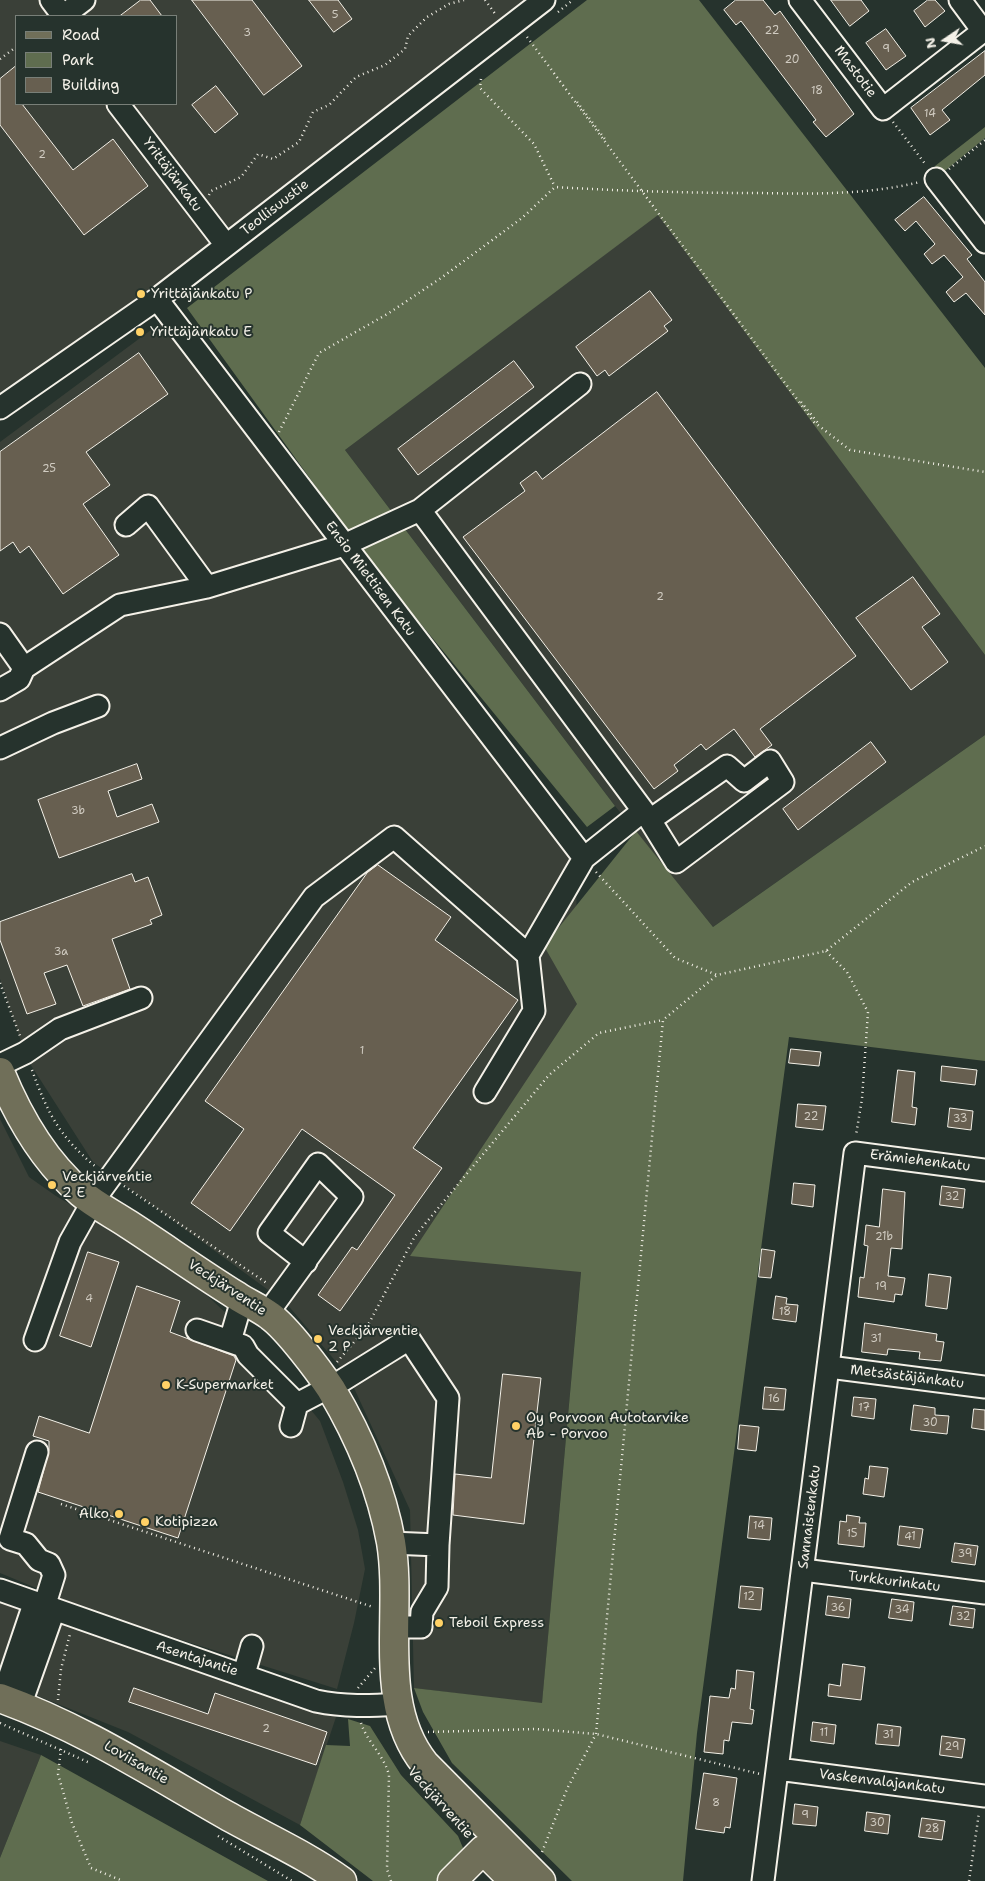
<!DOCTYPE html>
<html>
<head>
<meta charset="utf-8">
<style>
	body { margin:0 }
	#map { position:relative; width:985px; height:1881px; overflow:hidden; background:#26332d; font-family:"Shantell Sans",sans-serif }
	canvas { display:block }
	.legend { position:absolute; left:15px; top:15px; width:162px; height:90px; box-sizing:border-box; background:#26332d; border:1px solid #787f78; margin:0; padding:6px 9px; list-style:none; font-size:15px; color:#f4f1e8 }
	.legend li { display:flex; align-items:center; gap:10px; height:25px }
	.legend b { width:25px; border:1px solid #787f78 }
	.north { position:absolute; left:920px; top:15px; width:50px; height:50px; -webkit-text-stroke:4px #26332d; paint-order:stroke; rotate:258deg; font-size:14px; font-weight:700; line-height:20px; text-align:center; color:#f4f1e8 }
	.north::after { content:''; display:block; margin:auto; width:18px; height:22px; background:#f4f1e8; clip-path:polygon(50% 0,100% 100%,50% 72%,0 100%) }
</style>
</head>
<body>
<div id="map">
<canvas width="985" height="1881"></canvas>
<ul class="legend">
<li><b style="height:6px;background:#706f59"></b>Road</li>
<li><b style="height:14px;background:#5f6d4f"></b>Park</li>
<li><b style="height:14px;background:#675f50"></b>Building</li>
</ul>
<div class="north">N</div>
</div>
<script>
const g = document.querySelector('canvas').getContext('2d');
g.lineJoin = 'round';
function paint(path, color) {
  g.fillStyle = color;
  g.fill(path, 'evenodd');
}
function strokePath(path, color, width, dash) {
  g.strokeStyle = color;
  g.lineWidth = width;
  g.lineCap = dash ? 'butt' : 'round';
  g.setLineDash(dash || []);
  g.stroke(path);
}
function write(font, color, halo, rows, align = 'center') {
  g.font = font + ' "Shantell Sans",sans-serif';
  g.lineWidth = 4;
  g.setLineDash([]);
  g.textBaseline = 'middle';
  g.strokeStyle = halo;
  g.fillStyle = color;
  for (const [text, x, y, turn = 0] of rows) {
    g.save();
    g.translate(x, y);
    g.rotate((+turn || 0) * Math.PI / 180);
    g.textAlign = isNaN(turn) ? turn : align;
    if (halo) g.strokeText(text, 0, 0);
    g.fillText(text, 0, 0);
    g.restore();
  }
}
paint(new Path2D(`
	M0 0H539L161 288 0 392ZM16 16H176V104H16Z
	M658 214 985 655V735L713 927 615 806 345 450Z
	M163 321 576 865 581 1271 542 1704 414 1688 410 1510 349 1377 286 1303 93 1162 27 1059 0 979V442Z
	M0 1119 29 1177 56 1196 178 1268 248 1334 320 1421 343 1482 358 1530 365 1569 354 1623 337 1689 99 1614 0 1573Z
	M0 1602 336 1717 300 1825 128 1732 0 1681Z
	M0 1741 41 1755 0 1858Z`), '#3a4038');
paint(new Path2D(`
	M587 0H699L985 368V655L658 215 345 450 615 806 587 827 371 563 187 308Z
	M985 127V138L941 174 935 166Z
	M985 735V1061L789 1037 697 1733 683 1881H572L452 1763 423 1712 414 1688 542 1703 581 1272 410 1256 577 1004 544 946 636 831 713 927Z
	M348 1719 370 1726 401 1775 458 1836 463 1848 459 1859 438 1881H373L300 1825 326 1745 350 1746Z
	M41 1755 268 1881H0V1858Z`), '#5f6d4f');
const building = new Path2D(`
	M141 0H150L162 16H120Z
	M192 0H252L302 66 264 95Z
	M309 0H338L352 19 334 32Z
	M736 0H763L775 15 780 11 854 114 826 137 813 122 816 120 741 21 736 25 724 10Z
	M831 0H861L869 11 850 26Z
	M928 0H935L945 11 925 27 914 11Z
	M886 29 906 56 886 70 866 43Z
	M985 51V75L942 110 950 120 930 135 911 108Z
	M16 66V104H22L73 170 113 139 148 186 84 235 0 125V79Z
	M216 86 238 114 215 133 192 105Z
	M924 197 972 255 967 259 985 282V315L966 293 954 302 946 292 963 277 944 255 932 264 924 254 935 244 916 221 905 231 895 220Z
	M650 291 672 320 664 326 668 331 609 376 605 370 597 376 576 347Z
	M139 353 168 394 86 452 110 485 83 504 119 555 63 594 29 546 20 553 13 542 0 551V452Z
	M514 361 534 387 418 475 398 449Z
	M657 392 856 656 760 729 772 745 755 757 734 729 706 750 701 744 674 765 678 771 654 789 463 537 525 491 520 483 536 471 542 479Z
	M913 577 940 614 922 627 948 662 911 690 856 618Z
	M871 742 886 762 798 830 783 809Z
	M137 764 142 779 108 791 117 817 152 804 159 822 59 858 38 800Z
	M378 865 451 917 435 940 518 1000 413 1148 442 1168 340 1311 318 1295 352 1247 357 1250 395 1195 302 1129 230 1231 191 1203 244 1129 205 1101 367 873Z
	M132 874 135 882 148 877 162 915 150 920 152 924 112 939 130 989 83 1006 67 965 44 973 56 1004 27 1014 0 940V922Z
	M791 1049 821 1052 819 1066 789 1063Z
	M942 1066 977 1070 975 1085 941 1081Z
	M898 1070 915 1072 912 1107 917 1108 915 1125 892 1122Z
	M798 1104 826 1106 823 1130 796 1127Z
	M950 1108 973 1111 971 1130 948 1127Z
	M794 1183 815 1185 813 1207 792 1204Z
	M942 1186 965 1189 963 1208 940 1205Z
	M883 1189 905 1192 902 1249 891 1248 888 1276 905 1278 902 1295 895 1294 894 1302 858 1297 860 1277 864 1278 868 1246 864 1245 866 1225 879 1227Z
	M762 1249 775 1251 771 1278 759 1277Z
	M88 1252 119 1262 91 1347 60 1336Z
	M929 1274 951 1277 947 1309 926 1306Z
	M137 1286 180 1301 170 1332 234 1356 236 1360 178 1538 38 1492 49 1450V1441L33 1436 39 1416 89 1433Z
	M776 1296 787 1298 786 1304 798 1305 796 1322 773 1319Z
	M865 1323 937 1334 936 1341 944 1342 941 1361 919 1359 920 1352 888 1349 887 1355 862 1352Z
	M503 1374 541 1378 524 1524 453 1515 455 1474 491 1478Z
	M765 1387 786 1389 784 1410 763 1409Z
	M854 1397 876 1399 874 1419 852 1416Z
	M914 1405 935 1408V1415L949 1416 947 1434 911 1430Z
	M974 1409 985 1410V1430L972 1428Z
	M740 1425 759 1427 756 1451 738 1449Z
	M870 1466 888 1468 884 1497 863 1494 865 1478 868 1479Z
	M847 1515 860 1517 859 1523H866L864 1547 838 1544 840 1521 846 1522Z
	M750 1516 772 1518 770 1540 748 1538Z
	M900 1526 923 1529 920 1548 898 1545Z
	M955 1543 978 1546 975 1565 952 1562Z
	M741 1586 763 1588 761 1610 739 1608Z
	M828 1596 851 1599 849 1618 826 1615Z
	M892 1599 914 1602 912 1621 889 1618Z
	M953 1606 975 1609 973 1628 950 1625Z
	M843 1664 865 1667 861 1700 828 1696 829 1684 840 1686Z
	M737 1670 754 1672 750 1709 754 1710 752 1724 732 1722 729 1741 724 1740 723 1754 704 1752 710 1696 729 1698 731 1688 735 1689Z
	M134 1688 208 1714 215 1693 327 1732 316 1765 129 1702Z
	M813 1722 836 1725 834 1744 811 1741Z
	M878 1724 901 1727 899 1746 876 1744Z
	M942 1736 965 1739 962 1758 940 1755Z
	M704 1773 737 1778 730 1828 725 1827 724 1833 696 1829Z
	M795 1804 818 1807 816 1826 793 1824Z
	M867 1812 890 1815 888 1834 865 1831Z
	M922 1818 945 1821 942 1840 919 1837Z`);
paint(building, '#675f50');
strokePath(building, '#f4f1e8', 1);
const minor = new Path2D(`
	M51 0 63 16 84 0
	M800 0 883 109 983 31 960 0
	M118 104 226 245
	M936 179 985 242
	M157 299 584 858
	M0 408 157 299 544 0
	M420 510 650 820 727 766 744 781 770 761 783 782 676 862 650 820
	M126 525 148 506 207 587 344 545 420 510 580 384
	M0 634 24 668 120 605 207 587
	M0 690 19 679 24 668
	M0 748 53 723 98 706
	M0 1065 25 1053 60 1029 141 998
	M485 1092 534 1011 528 955 584 858 643 811
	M267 1314 352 1197 318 1164 269 1233 306 1262
	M197 1330 243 1346 248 1355 297 1404
	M35 1340 70 1242 93 1201 314 897 394 837 528 955
	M230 1341 242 1300
	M829 1367 985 1387
	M291 1426 297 1404 343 1380 409 1339 448 1398 438 1545
	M37 1452 10 1539 26 1544 39 1560 49 1564 54 1575 44 1607
	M391 1543 438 1545 437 1587 422 1612 421 1627H394
	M803 1570 985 1593
	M0 1590 316 1701C345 1707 369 1706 398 1704
	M244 1674 252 1646
	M2 1699 34 1604
	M20 1706 54 1610
	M778 1769 985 1796
	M763 1881 855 1153 985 1170`);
const major = new Path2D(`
	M0 1072C18 1116 45 1162 81 1193 95 1205 113 1214 128 1224 165 1248 200 1273 237 1296 247 1303 260 1308 270 1316 287 1328 319 1371 331 1389 359 1436 381 1487 391 1542 403 1613 376 1704 425 1764L541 1881
	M0 1698C81 1727 152 1773 226 1815 265 1837 306 1855 342 1881
	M483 1850 514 1881
	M452 1881 483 1850 499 1844`);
strokePath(minor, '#f4f1e8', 25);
strokePath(major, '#f4f1e8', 31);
strokePath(new Path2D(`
	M485 0 496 15
	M558 12 573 0
	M527 37 814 422 850 450 985 472
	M0 59 16 47
	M481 79 480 88 534 144 555 187
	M577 102 607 142
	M893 122 926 165
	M949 169 985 140
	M209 195 211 191 241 177 258 154 273 159 299 142 313 112 329 105 356 77 385 65 405 49 408 36 427 17 449 4 464 0
	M801 402 818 423
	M279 432 319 353 389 313 441 278 522 218 555 187C622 191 689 193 757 193 812 194 866 195 920 182
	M596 872 675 958 717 975 826 951 912 882 985 846
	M826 951 847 972 868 1012 862 1099 856 1135
	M0 983 20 1036
	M32 1070C48 1114 59 1136 96 1167
	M124 1186 268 1284
	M337 1362 367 1327 415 1236 549 1075 599 1033 663 1020
	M61 1504 373 1607
	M358 1688 375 1668
	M58 1700 61 1669 70 1634
	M0 1723 90 1763
	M361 1723C367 1742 384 1755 389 1775L387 1869 391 1881
	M428 1732 536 1729 596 1734 760 1774
	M61 1749 58 1774 72 1823 91 1868 123 1881
	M218 1836 292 1881
	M542 1852 567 1789 596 1734 663 1020 717 975
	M969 1881 979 1813`), '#f4f1e8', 2.5, [1, 4]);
strokePath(minor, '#26332d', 21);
strokePath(major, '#706f59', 28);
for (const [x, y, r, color] of [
	[141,294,5,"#ffd166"],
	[140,332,5,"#ffd166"],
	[52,1185,5,"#ffd166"],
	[318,1339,5,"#ffd166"],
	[166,1385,5,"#ffd166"],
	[516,1426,5,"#ffd166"],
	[119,1514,5,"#ffd166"],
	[145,1522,5,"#ffd166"],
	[439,1623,5,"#ffd166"]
]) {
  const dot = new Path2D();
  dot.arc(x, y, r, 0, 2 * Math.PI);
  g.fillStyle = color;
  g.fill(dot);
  strokePath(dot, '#26332d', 2);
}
write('11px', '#d1ccc2', null, [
	["5",335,15],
	["22",772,31],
	["3",247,33],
	["9",886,49],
	["20",792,60],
	["18",817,91],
	["14",930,114],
	["2",42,155],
	["25",49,469],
	["2",660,597],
	["3b",78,811],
	["3a",61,952],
	["1",362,1051],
	["22",811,1117],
	["33",960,1119],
	["32",952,1197],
	["21b",884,1237],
	["19",881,1287],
	["4",89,1299],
	["18",785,1312],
	["31",876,1339],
	["16",774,1399],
	["17",864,1408],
	["30",930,1423],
	["14",759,1526],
	["15",852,1534],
	["41",910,1537],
	["39",965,1554],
	["12",749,1597],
	["36",838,1608],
	["34",902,1610],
	["32",963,1617],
	["2",266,1729],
	["11",824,1733],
	["31",888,1735],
	["29",952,1747],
	["8",716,1803],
	["9",805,1815],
	["30",877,1823],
	["28",932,1829]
]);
write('14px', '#f4f1e8', '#26332d', [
	["Mastotie",855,72,53],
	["Yrittäjänkatu",172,175,53],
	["Teollisuustie",275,208,-38],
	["Ensio Miettisen Katu",370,579,53],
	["Erämiehenkatu",920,1161,7],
	["Veckjärventie",227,1288,33],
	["Metsästäjänkatu",907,1377,7],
	["Sannaistenkatu",810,1517,-83],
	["Turkkurinkatu",894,1582,7],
	["Asentajantie",197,1659,18],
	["Loviisantie",136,1763,30],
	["Vaskenvalajankatu",882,1782,7],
	["Veckjärventie",440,1803,48]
]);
write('14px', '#f4f1e8', '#26332d', [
	["Yrittäjänkatu P",151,294],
	["Yrittäjänkatu E",150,332],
	["Veckjärventie",62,1177],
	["2 E",62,1193],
	["Veckjärventie",328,1331],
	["2 P",328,1347],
	["K-Supermarket",176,1385],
	["Oy Porvoon Autotarvike",526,1418],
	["Ab - Porvoo",526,1434],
	["Alko",109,1514,"right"],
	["Kotipizza",155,1522],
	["Teboil Express",449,1623]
], 'left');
</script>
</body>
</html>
